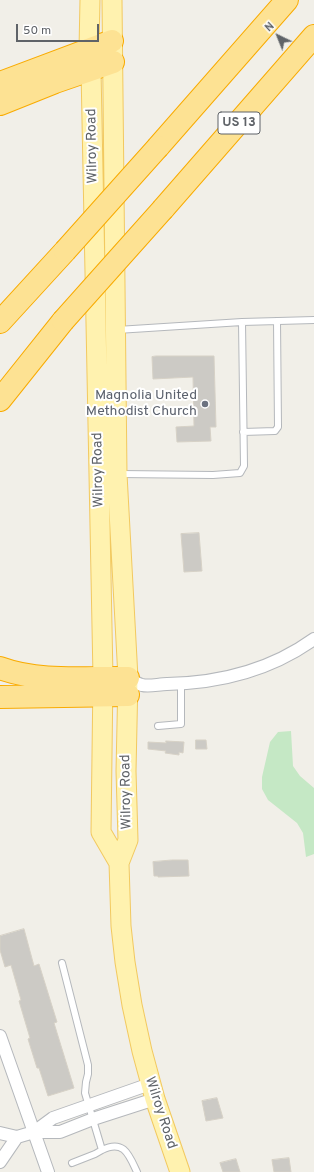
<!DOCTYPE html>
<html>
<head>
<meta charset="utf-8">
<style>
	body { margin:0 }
	#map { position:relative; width:314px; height:1172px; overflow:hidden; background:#f1efe8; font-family:Overpass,sans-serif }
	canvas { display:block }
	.north { position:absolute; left:258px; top:16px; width:40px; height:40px; -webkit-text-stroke:3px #fff; paint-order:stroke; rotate:317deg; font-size:11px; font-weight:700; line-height:16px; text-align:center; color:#5f6368 }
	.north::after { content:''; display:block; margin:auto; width:14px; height:18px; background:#5f6368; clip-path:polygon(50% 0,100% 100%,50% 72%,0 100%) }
	.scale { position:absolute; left:16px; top:24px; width:83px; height:18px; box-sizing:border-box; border:2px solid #5f6368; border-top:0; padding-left:5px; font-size:12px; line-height:14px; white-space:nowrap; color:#5f6368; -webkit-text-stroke:3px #fff; paint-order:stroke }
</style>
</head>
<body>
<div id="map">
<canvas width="314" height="1172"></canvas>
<div class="north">N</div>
<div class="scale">50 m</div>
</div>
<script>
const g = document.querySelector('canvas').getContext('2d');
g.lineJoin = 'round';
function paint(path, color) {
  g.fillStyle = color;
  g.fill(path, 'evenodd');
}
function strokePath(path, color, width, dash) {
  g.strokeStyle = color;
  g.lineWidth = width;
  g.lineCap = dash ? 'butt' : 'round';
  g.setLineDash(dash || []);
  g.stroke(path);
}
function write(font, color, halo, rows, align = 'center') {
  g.font = font + ' Overpass,sans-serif';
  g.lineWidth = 4;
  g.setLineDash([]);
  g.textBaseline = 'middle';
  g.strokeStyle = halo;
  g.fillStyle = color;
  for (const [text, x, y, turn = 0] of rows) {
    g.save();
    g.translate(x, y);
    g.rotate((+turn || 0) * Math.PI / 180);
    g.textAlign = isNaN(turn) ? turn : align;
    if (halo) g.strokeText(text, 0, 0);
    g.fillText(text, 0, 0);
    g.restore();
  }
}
paint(new Path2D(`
	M291 731 293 766 300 776 314 788V854L306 857 303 833 297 823 268 800 262 789V777L270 742 278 732Z`), '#c5e8c5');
const building = new Path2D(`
	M156 356H214L216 427H210L211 441 177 442 176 427 194 426 193 377 153 379 152 357Z
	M199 533 202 571 184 572 181 534Z
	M196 740H206L207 749H196Z
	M166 741 184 742 183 753 179 752V755L165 753 166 751 148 749V742L166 743Z
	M172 860H188L189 876 158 877V876H154L153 862Z
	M24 929 34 966 39 964 57 1022 54 1023 74 1088 48 1096 39 1068H37L28 1039 30 1038 19 1001 21 1000 11 965 5 967 0 950V936Z
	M217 1098 223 1118 206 1121 202 1101Z
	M289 1158 291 1172H274L272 1160Z
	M236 1159 240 1172H223L220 1163Z`);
paint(building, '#cccac5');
strokePath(building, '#d6d1c6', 1);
const lane = new Path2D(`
	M117 330 242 322 314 320
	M243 432 275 431 278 427 277 321
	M120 474 213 475 240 473 244 466 242 322
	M158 726 181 724V684
	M62 963 88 1065V1074L86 1082 85 1093 102 1150 95 1154 72 1163
	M102 1150C124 1139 129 1155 137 1172`);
const street = new Path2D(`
	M128 678C132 680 137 684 142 685 149 687 159 684 167 684 219 683 271 670 314 639
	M0 1036 48 1172
	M34 1132 53 1118 150 1084
	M0 1133 17 1137
	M17 1137 34 1132H60L93 1119 155 1099
	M0 1162 17 1137`);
const primary = new Path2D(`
	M90 0 89 49 91 70 103 677 101 832 119 863
	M112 0 117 474 128 678 126 771 128 840 119 863 121 926 125 962 132 1005 142 1051 155 1099 180 1172`);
const highway = new Path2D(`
	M0 83 112 41
	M0 104 55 82 113 62
	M158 147 287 0
	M163 209 314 36
	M0 322 65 251
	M0 400 63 321
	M0 668C41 683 86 677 128 678
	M0 697 128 695`);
strokePath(lane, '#b5b8bc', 8);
strokePath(street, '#b5b8bc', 14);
strokePath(primary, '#f2c960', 21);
strokePath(highway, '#f9ab00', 24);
strokePath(lane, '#fff', 6);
strokePath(street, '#fff', 12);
strokePath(primary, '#fff2af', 19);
strokePath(highway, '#fde293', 22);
const highwayBridge = new Path2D(`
	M65 251 158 147
	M63 321 163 209`);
strokePath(highwayBridge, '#f9ab00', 24, []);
strokePath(highwayBridge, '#fde293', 22);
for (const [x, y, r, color] of [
	[205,404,4,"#6b7280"]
]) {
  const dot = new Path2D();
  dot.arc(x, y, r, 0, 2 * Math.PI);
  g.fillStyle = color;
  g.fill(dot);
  strokePath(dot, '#fff', 1.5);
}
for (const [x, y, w] of [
	[239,123,42]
]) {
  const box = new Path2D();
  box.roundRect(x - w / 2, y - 11, w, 22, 3);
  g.fillStyle = '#fff';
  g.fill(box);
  strokePath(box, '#5f6368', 1);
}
write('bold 13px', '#5f6368', null, [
	["US 13",239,123]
]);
write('14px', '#5f6368', '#fff', [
	["Wilroy Road",93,146,-91],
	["Wilroy Road",99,470,-91],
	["Wilroy Road",127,792,-91],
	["Wilroy Road",160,1113,72]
]);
write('14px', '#5b616d', '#fff', [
	["Magnolia United",197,396],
	["Methodist Church",197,412]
], 'right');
</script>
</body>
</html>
